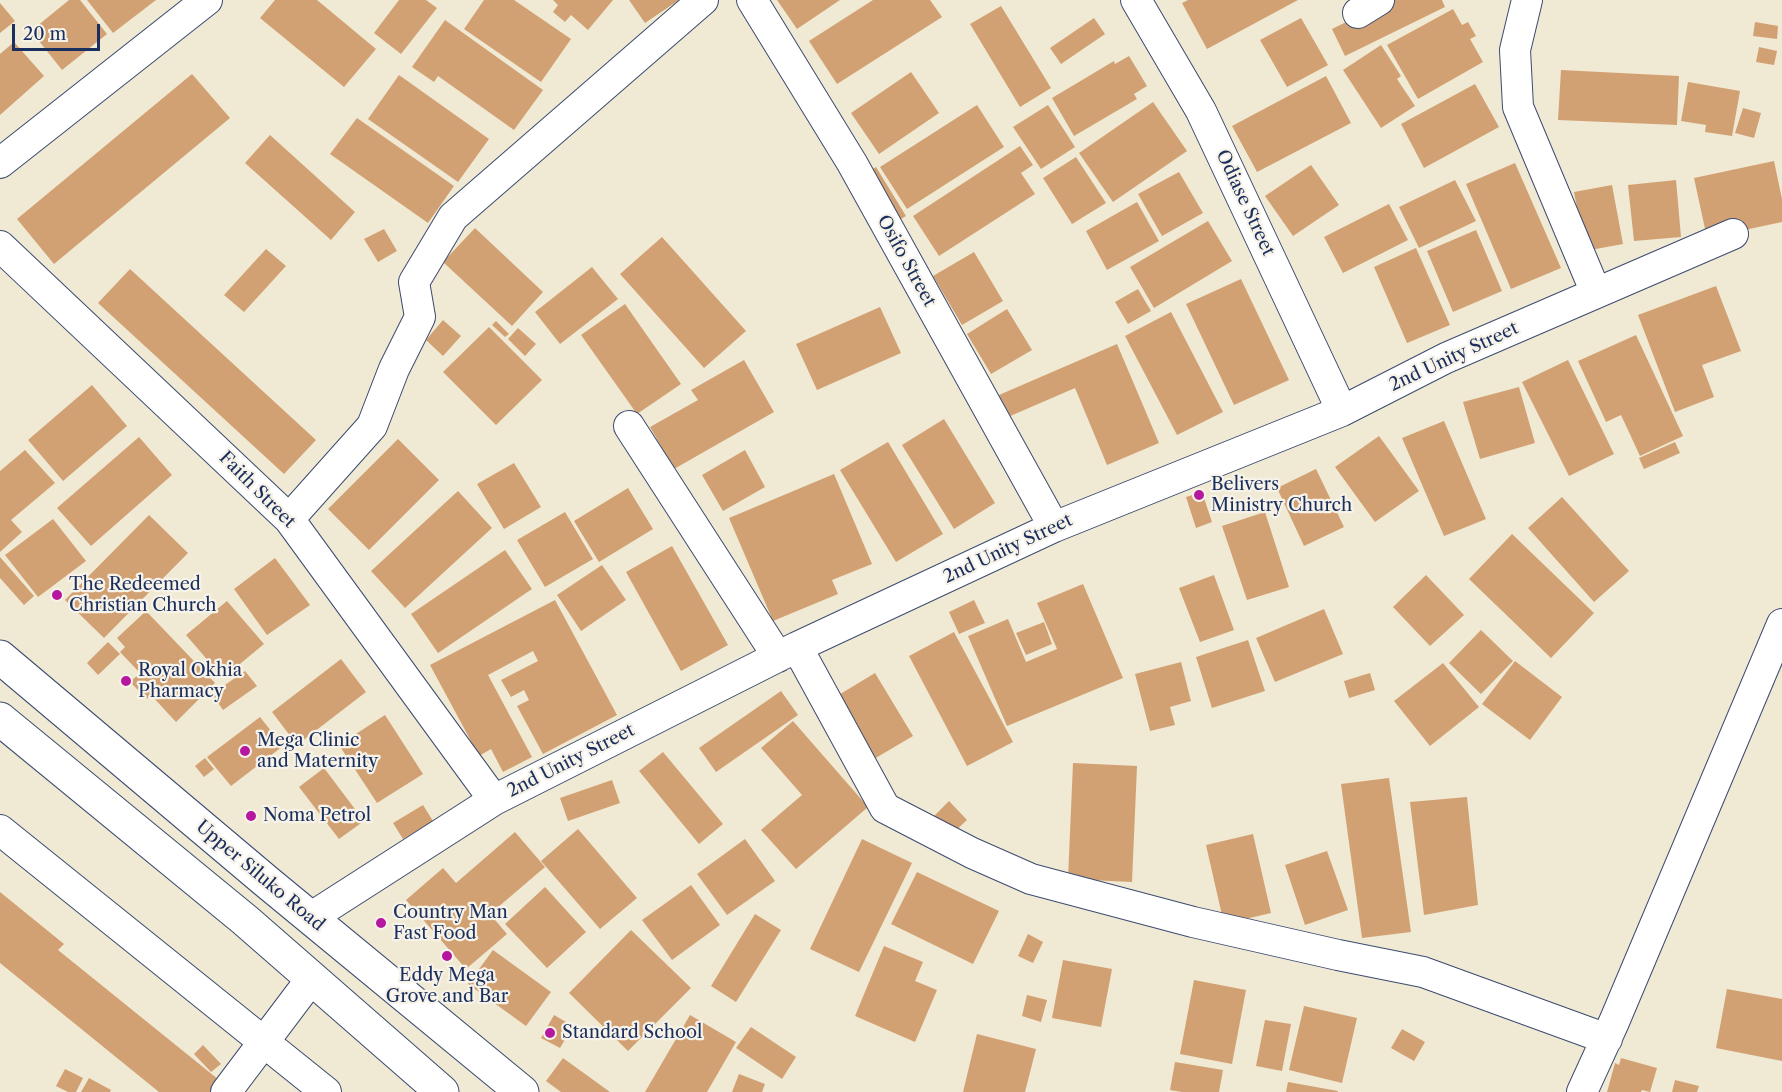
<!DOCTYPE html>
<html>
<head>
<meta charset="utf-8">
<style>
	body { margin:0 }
	#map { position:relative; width:1782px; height:1092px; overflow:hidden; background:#f0e9d3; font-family:"Libre Caslon Text",serif }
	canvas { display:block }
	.scale { position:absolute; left:12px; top:24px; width:88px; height:27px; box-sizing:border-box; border:3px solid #1b2f5e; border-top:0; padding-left:8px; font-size:18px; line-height:21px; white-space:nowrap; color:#1b2f5e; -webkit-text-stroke:4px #f7f3e8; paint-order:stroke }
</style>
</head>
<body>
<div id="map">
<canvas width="1782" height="1092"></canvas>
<div class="scale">20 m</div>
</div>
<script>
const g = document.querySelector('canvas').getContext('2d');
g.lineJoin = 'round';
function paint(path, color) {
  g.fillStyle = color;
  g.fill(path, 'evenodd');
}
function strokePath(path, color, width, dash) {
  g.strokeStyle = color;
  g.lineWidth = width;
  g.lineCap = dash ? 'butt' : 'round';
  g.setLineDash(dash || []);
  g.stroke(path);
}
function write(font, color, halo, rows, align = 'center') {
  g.font = font + ' "Libre Caslon Text",serif';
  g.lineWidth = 4.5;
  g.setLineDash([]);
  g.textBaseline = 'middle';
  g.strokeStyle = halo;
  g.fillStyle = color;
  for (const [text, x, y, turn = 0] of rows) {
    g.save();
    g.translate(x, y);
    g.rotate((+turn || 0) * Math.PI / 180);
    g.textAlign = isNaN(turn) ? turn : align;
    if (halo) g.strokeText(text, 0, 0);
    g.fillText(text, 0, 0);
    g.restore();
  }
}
paint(new Path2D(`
	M69 0H80L107 34 62 70 31 31Z
	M87 0H156L113 33Z
	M275 0H317L376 49 344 87 260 18Z
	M399 0H426L437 8 401 54 374 33Z
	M484 0H514L571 39 541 82 464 29Z
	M553 0H613L588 30 571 15 565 22 553 12 558 5Z
	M629 0H679L645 23Z
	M777 0H840L797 29Z
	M873 0H930L942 17 837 84 809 41Z
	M1188 0H1298L1207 49 1182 3Z
	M1391 0H1442L1445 7 1345 56 1332 29Z
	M0 3 15 21 0 33Z
	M1001 6 1051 88 1020 107 970 24Z
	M1453 9 1462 25 1468 22 1476 36 1470 39 1483 62 1418 99 1387 45Z
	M1094 18 1105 34 1061 64 1050 48Z
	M1301 18 1328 65 1287 87 1260 40Z
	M445 20 543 90 514 130 438 76 434 82 412 67Z
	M1755 22 1778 26 1777 39 1753 36Z
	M14 42 44 76 0 115V54Z
	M1381 45 1401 76 1397 79 1415 106 1381 128 1343 70Z
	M1759 47 1777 51 1774 65 1756 62Z
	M1129 56 1147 86 1134 94 1137 99 1074 136 1052 98 1114 61 1115 64Z
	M1561 70 1679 76 1677 125 1558 120Z
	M911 72 939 113 879 154 851 113Z
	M192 74 230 118 54 264 17 219Z
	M399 75 489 139 458 182 368 119Z
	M1326 76 1351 123 1257 172 1232 126Z
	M1688 82 1740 91 1732 136 1705 132 1706 125 1681 121Z
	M1475 84 1499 127 1424 168 1401 124Z
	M1153 102 1187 151 1113 202 1079 153Z
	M977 105 1004 147 907 209 880 167Z
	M1048 105 1075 147 1041 169 1013 127Z
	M1743 108 1761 113 1754 138 1735 133Z
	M357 118 454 186 428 223 330 154Z
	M270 135 355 212 331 240 245 163Z
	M1020 146 1033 165 1021 173 1035 194 939 256 913 216Z
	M1076 157 1106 203 1072 224 1043 178Z
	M1774 161 1782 199V222L1707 238 1694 178Z
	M1515 163 1561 268 1511 289 1466 184Z
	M1311 165 1339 205 1293 236 1265 196Z
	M876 167 906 216 891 225 861 176Z
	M1179 172 1203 213 1162 236 1138 194Z
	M1455 180 1476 221 1419 248 1399 207Z
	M1676 180 1681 237 1634 241 1628 185Z
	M1612 185 1623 244 1585 251 1574 192Z
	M1137 202 1159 241 1107 270 1086 231Z
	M1389 204 1408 240 1343 273 1324 237Z
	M1208 221 1232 261 1154 308 1130 267Z
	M475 228 543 292 512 326 443 262Z
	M384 229 397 251 378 262 364 239Z
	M1476 230 1502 291 1453 312 1427 251Z
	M662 237 746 331 704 368 620 274Z
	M1416 248 1450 325 1407 343 1374 267Z
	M266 249 286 266 244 312 224 295Z
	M974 252 1003 301 962 325 933 276Z
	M592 267 618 299 560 344 535 312Z
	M130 269 316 440 284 474 98 303Z
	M1241 279 1289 380 1234 405 1186 304Z
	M1716 286 1741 351 1702 365 1714 397 1675 412 1638 315Z
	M1138 289 1151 311 1128 324 1115 302Z
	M625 304 681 384 637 414 581 335Z
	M880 307 901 353 817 390 796 344Z
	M1007 309 1032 350 991 374 967 334Z
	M1171 312 1223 412 1177 435 1125 336Z
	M443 320 461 336 443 356 426 340Z
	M496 321 509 334 505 337 492 325Z
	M489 327 542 380 496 425 443 372Z
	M518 328 536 344 525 356 508 339Z
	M1636 335 1683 436 1640 456 1621 415 1606 422 1578 361Z
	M1117 344 1159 443 1107 465 1075 388 1008 417 999 395Z
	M744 360 774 412 674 469 650 427 698 400 691 390Z
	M1568 360 1614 454 1569 476 1522 382Z
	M92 385 127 426 63 481 28 440Z
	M1519 387 1535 443 1480 459 1463 402Z
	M944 419 995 503 954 529 902 445Z
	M1444 421 1486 519 1444 536 1402 438Z
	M1379 436 1419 491 1375 522 1335 467Z
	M139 437 172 475 91 546 57 508Z
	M398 439 439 480 369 550 328 509Z
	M888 442 943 534 896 562 840 470Z
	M1675 442 1680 453 1644 469 1639 458Z
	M25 450 55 483 11 520 22 532 0 552V471Z
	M745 450 765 487 723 511 702 475Z
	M514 463 541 507 504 529 477 484Z
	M1316 469 1344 527 1304 546 1277 488Z
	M834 474 872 564 832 580 838 594 773 621 729 518Z
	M628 488 653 529 599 562 574 521Z
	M458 491 492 528 405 608 371 571Z
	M1202 492 1212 522 1196 528 1186 497Z
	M1562 497 1629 571 1594 602 1528 528Z
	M565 512 593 559 545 587 517 540Z
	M1265 512 1289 587 1247 600 1222 526Z
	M149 515 188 553 104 638 65 600Z
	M53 519 86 561 38 597 5 555Z
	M1512 534 1594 613 1551 658 1469 579Z
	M672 546 728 645 681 671 626 572Z
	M505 550 532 589 438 653 411 614Z
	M0 557 34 596 24 605 0 578Z
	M275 558 310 605 267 635 234 589Z
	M602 565 626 600 581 631 557 595Z
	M1214 575 1234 630 1200 642 1179 588Z
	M1426 575 1464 615 1430 646 1393 607Z
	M1083 584 1123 678 1007 726 968 636 1008 619 1026 662 1057 649 1037 603Z
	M555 600 617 715 543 754 517 706 529 700 524 690 511 697 501 680 538 661 533 651 488 675 532 757 503 772 491 749 479 756 430 665Z
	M974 600 985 623 959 634 949 612Z
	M227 601 264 644 223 678 186 635Z
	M1324 609 1343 654 1275 682 1256 638Z
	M146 611 215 683 176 722 151 695 147 699 130 682 140 673 120 652 125 647 117 638Z
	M1044 622 1052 644 1026 655 1016 633Z
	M1481 630 1513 661 1481 694 1449 663Z
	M954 632 1013 742 967 766 909 656Z
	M1248 640 1265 691 1212 708 1196 657Z
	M108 642 120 654 98 675 87 663Z
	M341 659 366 692 297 745 272 712Z
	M1515 661 1562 697 1530 740 1482 704Z
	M1181 662 1191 701 1170 707 1175 725 1150 731 1135 674Z
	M1443 663 1479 707 1430 746 1394 701Z
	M245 671 257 686 223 710 212 694Z
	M875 673 913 736 874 759 837 696Z
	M1370 673 1375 690 1349 698 1344 681Z
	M781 691 798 715 716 772 699 748Z
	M385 715 423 774 377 803 339 745Z
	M260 717 283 746 231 786 207 757Z
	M793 721 868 807 796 869 761 830 802 795 761 748Z
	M663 752 723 824 699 844 639 771Z
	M205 758 214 769 204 777 195 766Z
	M1073 763 1137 766 1132 882 1068 879Z
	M324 768 364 821 339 839 299 787Z
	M1389 778 1411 932 1362 938 1341 784Z
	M612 780 620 803 568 821 560 798Z
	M1467 797 1478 905 1424 915 1410 802Z
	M949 801 967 820 952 834 934 816Z
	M423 805 433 821 403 839 393 823Z
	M578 829 637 898 600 929 541 861Z
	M515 832 545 867 490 914 507 934 466 969 406 900 443 868 456 883Z
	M1253 834 1271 913 1224 924 1206 845Z
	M745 839 775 881 727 915 697 874Z
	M862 839 912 863 859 972 810 949Z
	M1327 851 1348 910 1305 925 1285 865Z
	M917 872 999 911 973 964 891 924Z
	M691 885 720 925 672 960 642 920Z
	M545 887 586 932 547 968 505 924Z
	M0 892 64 944 58 950 224 1084 217 1092H159L0 963Z
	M755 914 781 930 736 1002 711 986Z
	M631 930 691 988 628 1051 569 993Z
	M1028 934 1043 942 1033 963 1018 956Z
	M884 946 923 962 915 981 937 990 915 1042 855 1016Z
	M493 950 551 992 526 1026 468 984Z
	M1063 960 1112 969 1101 1027 1052 1018Z
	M1194 980 1246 990 1232 1064 1180 1054Z
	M1727 989 1782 999V1061L1716 1048Z
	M1027 995 1047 1000 1041 1022 1022 1016Z
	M1304 1006 1357 1018 1342 1083 1289 1070Z
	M554 1015 573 1026 560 1048 541 1038Z
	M690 1015 736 1042 707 1092H645Z
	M1265 1020 1291 1024 1282 1071 1256 1066Z
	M751 1027 796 1057 782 1079 736 1048Z
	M1402 1029 1425 1042 1414 1061 1391 1048Z
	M977 1034 1036 1049 1025 1092H963Z
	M203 1045 221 1064 211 1072 194 1054Z
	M563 1058 610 1092H561L546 1081Z
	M1621 1058 1657 1068 1650 1092 1642 1090 1641 1092H1607L1615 1063 1619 1065Z
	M1175 1062 1223 1070 1219 1092H1182L1170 1090Z
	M65 1069 83 1078 76 1092H68L56 1086Z
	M739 1074 765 1084 762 1092H732Z
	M89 1078 111 1090 110 1092H81Z
	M1675 1080 1699 1086 1697 1092H1672Z
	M1288 1082 1338 1091V1092H1286Z`), '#d2a173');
const minor = new Path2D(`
	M752 0 852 163 1054 527
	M1136 0 1201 111 1342 411
	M1527 0 1515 50 1518 107 1596 293
	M1358 13 1379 0
	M0 163 207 0
	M0 246 289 519 494 800
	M629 426 778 657
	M289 519 372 426 394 369 420 317 414 282 453 217 703 0
	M797 647 885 808 972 853 1031 879 1193 922 1338 955 1423 972 1607 1039
	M0 830 326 1092
	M310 918 494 800 797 647 1054 527 1342 411 1446 358 1733 234
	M226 1092 312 978
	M1582 1092 1614 1022 1782 624`);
const major = new Path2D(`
	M0 657 267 882 522 1092
	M0 719 245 920 442 1092`);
strokePath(minor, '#3b4b70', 32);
strokePath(major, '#3b4b70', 35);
strokePath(minor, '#fff', 30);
strokePath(major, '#fff', 33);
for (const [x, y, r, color] of [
	[1199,495,6,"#b5179e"],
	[57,595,6,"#b5179e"],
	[126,681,6,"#b5179e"],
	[245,751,6,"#b5179e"],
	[251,816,6,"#b5179e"],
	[381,923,6,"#b5179e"],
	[447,956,6,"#b5179e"],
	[550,1033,6,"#b5179e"]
]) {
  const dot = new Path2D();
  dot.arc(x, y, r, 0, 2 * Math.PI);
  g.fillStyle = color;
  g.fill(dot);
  strokePath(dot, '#f7f3e8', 2);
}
write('18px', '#1b2f5e', '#f7f3e8', [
	["Odiase Street",1245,203,65],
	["Osifo Street",906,261,61],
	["2nd Unity Street",1454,357,-25],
	["Faith Street",257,490,45],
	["2nd Unity Street",1008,549,-25],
	["2nd Unity Street",571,761,-27],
	["Upper Siluko Road",260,876,40]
]);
write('18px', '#1b2f5e', '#f7f3e8', [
	["Belivers",1211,485],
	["Ministry Church",1211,506],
	["The Redeemed",69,585],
	["Christian Church",69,606],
	["Royal Okhia",138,671],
	["Pharmacy",138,692],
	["Mega Clinic",257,741],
	["and Maternity",257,762],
	["Noma Petrol",263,816],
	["Country Man",393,913],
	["Fast Food",393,934],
	["Eddy Mega",447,976,"center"],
	["Grove and Bar",447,997,"center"],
	["Standard School",562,1033]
], 'left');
</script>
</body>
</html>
